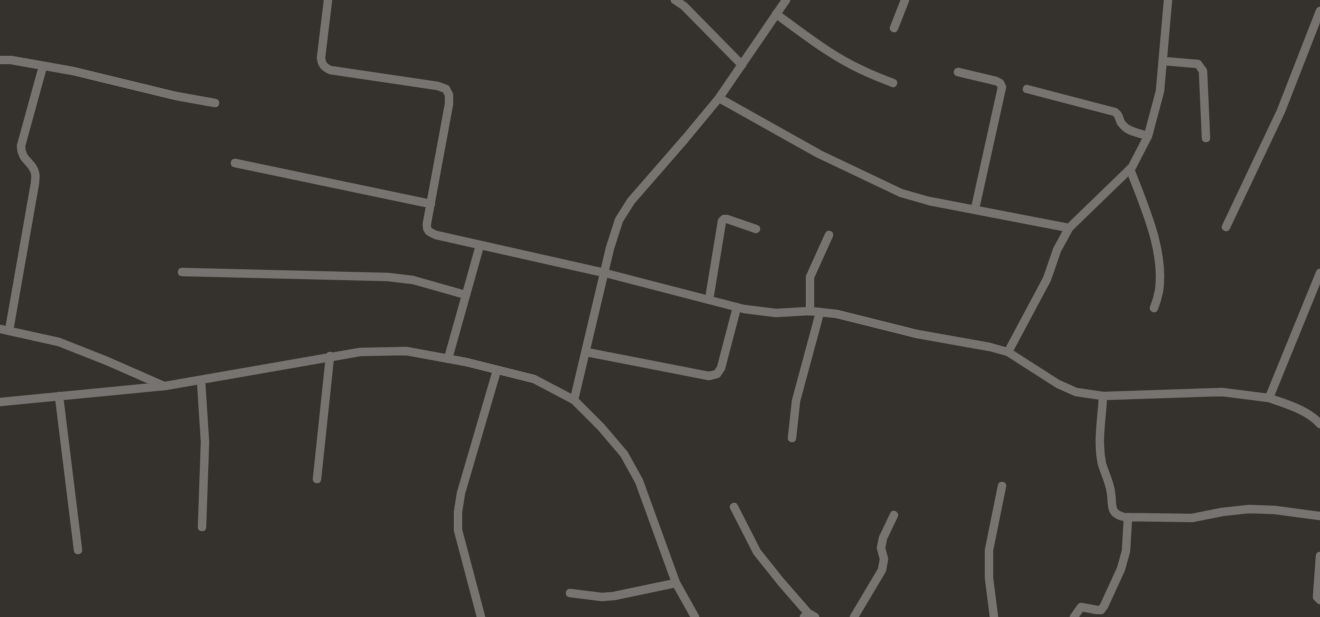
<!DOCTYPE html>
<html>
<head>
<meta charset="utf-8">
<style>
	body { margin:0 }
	canvas { display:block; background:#35312c }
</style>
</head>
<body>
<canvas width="1320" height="617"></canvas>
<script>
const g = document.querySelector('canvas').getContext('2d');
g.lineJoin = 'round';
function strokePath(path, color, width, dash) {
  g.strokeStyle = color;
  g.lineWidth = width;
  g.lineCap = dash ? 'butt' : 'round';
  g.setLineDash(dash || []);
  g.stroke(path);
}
const street = new Path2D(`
	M328 0 321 58C322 65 324 67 330 70L438 86 446 89 449 95V104L427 223C426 231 429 232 436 235L605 273 744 309 776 313 810 311 837 314 917 334 990 347 1008 352 1058 384 1076 392 1103 396 1222 392 1269 398
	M675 0 684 6 742 65
	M776 14C804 34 831 56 862 70 872 75 883 79 893 83
	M894 28 905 0
	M0 60H11L73 71 176 96 215 103
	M1163 61 1198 64 1203 71 1206 138
	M958 72 996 81 1000 83 1002 87 975 209
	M1027 89 1115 112C1121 116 1118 121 1123 125 1128 132 1140 133 1148 136
	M719 98 819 154 901 193 929 201 1069 228
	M235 163 431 204
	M1130 169C1144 206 1165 251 1159 291 1158 296 1156 303 1154 308
	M1226 227 1281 111 1320 11
	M182 272 388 277 413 280 466 295
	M1320 273 1269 398C1286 404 1308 410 1320 424
	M709 300 722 221 724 219H727L756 229
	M810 311V277L829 235
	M0 329 59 342 107 361 164 386
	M9 331 35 183C35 180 36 176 35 173 33 162 21 161 21 146L43 66
	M586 352 709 376 717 374 721 368 737 307
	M1008 352 1047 279 1057 250 1069 228 1132 167 1148 136 1160 91 1168 0
	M448 359 480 245
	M201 380 205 442 202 527
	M59 396 78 550
	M1103 396C1102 418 1097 442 1102 464 1105 474 1110 483 1111 493 1113 506 1109 513 1124 517L1192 518 1222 512 1249 509 1275 510 1320 516
	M574 400 610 248 619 220 631 201 685 139 719 98 786 0
	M0 402 165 386 360 352 406 351 466 362 534 379 574 400 601 427 624 454 639 481 676 583 695 617
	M792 438 796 401 820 312
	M317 479 330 356
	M734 507 757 552 781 582 808 613
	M1320 556 1317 597 1320 600
	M570 593 602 597 614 596 676 583
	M481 617 458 530V512L461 493 497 370
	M804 617 808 613 815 617
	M854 617 882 570 884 559 881 548 883 538 894 515
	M994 617 989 578V550L1002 486
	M1074 617 1081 607 1097 610H1101L1104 606 1121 569 1126 551 1128 517`);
strokePath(street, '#534f4a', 9);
strokePath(street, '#767371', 8);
</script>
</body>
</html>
